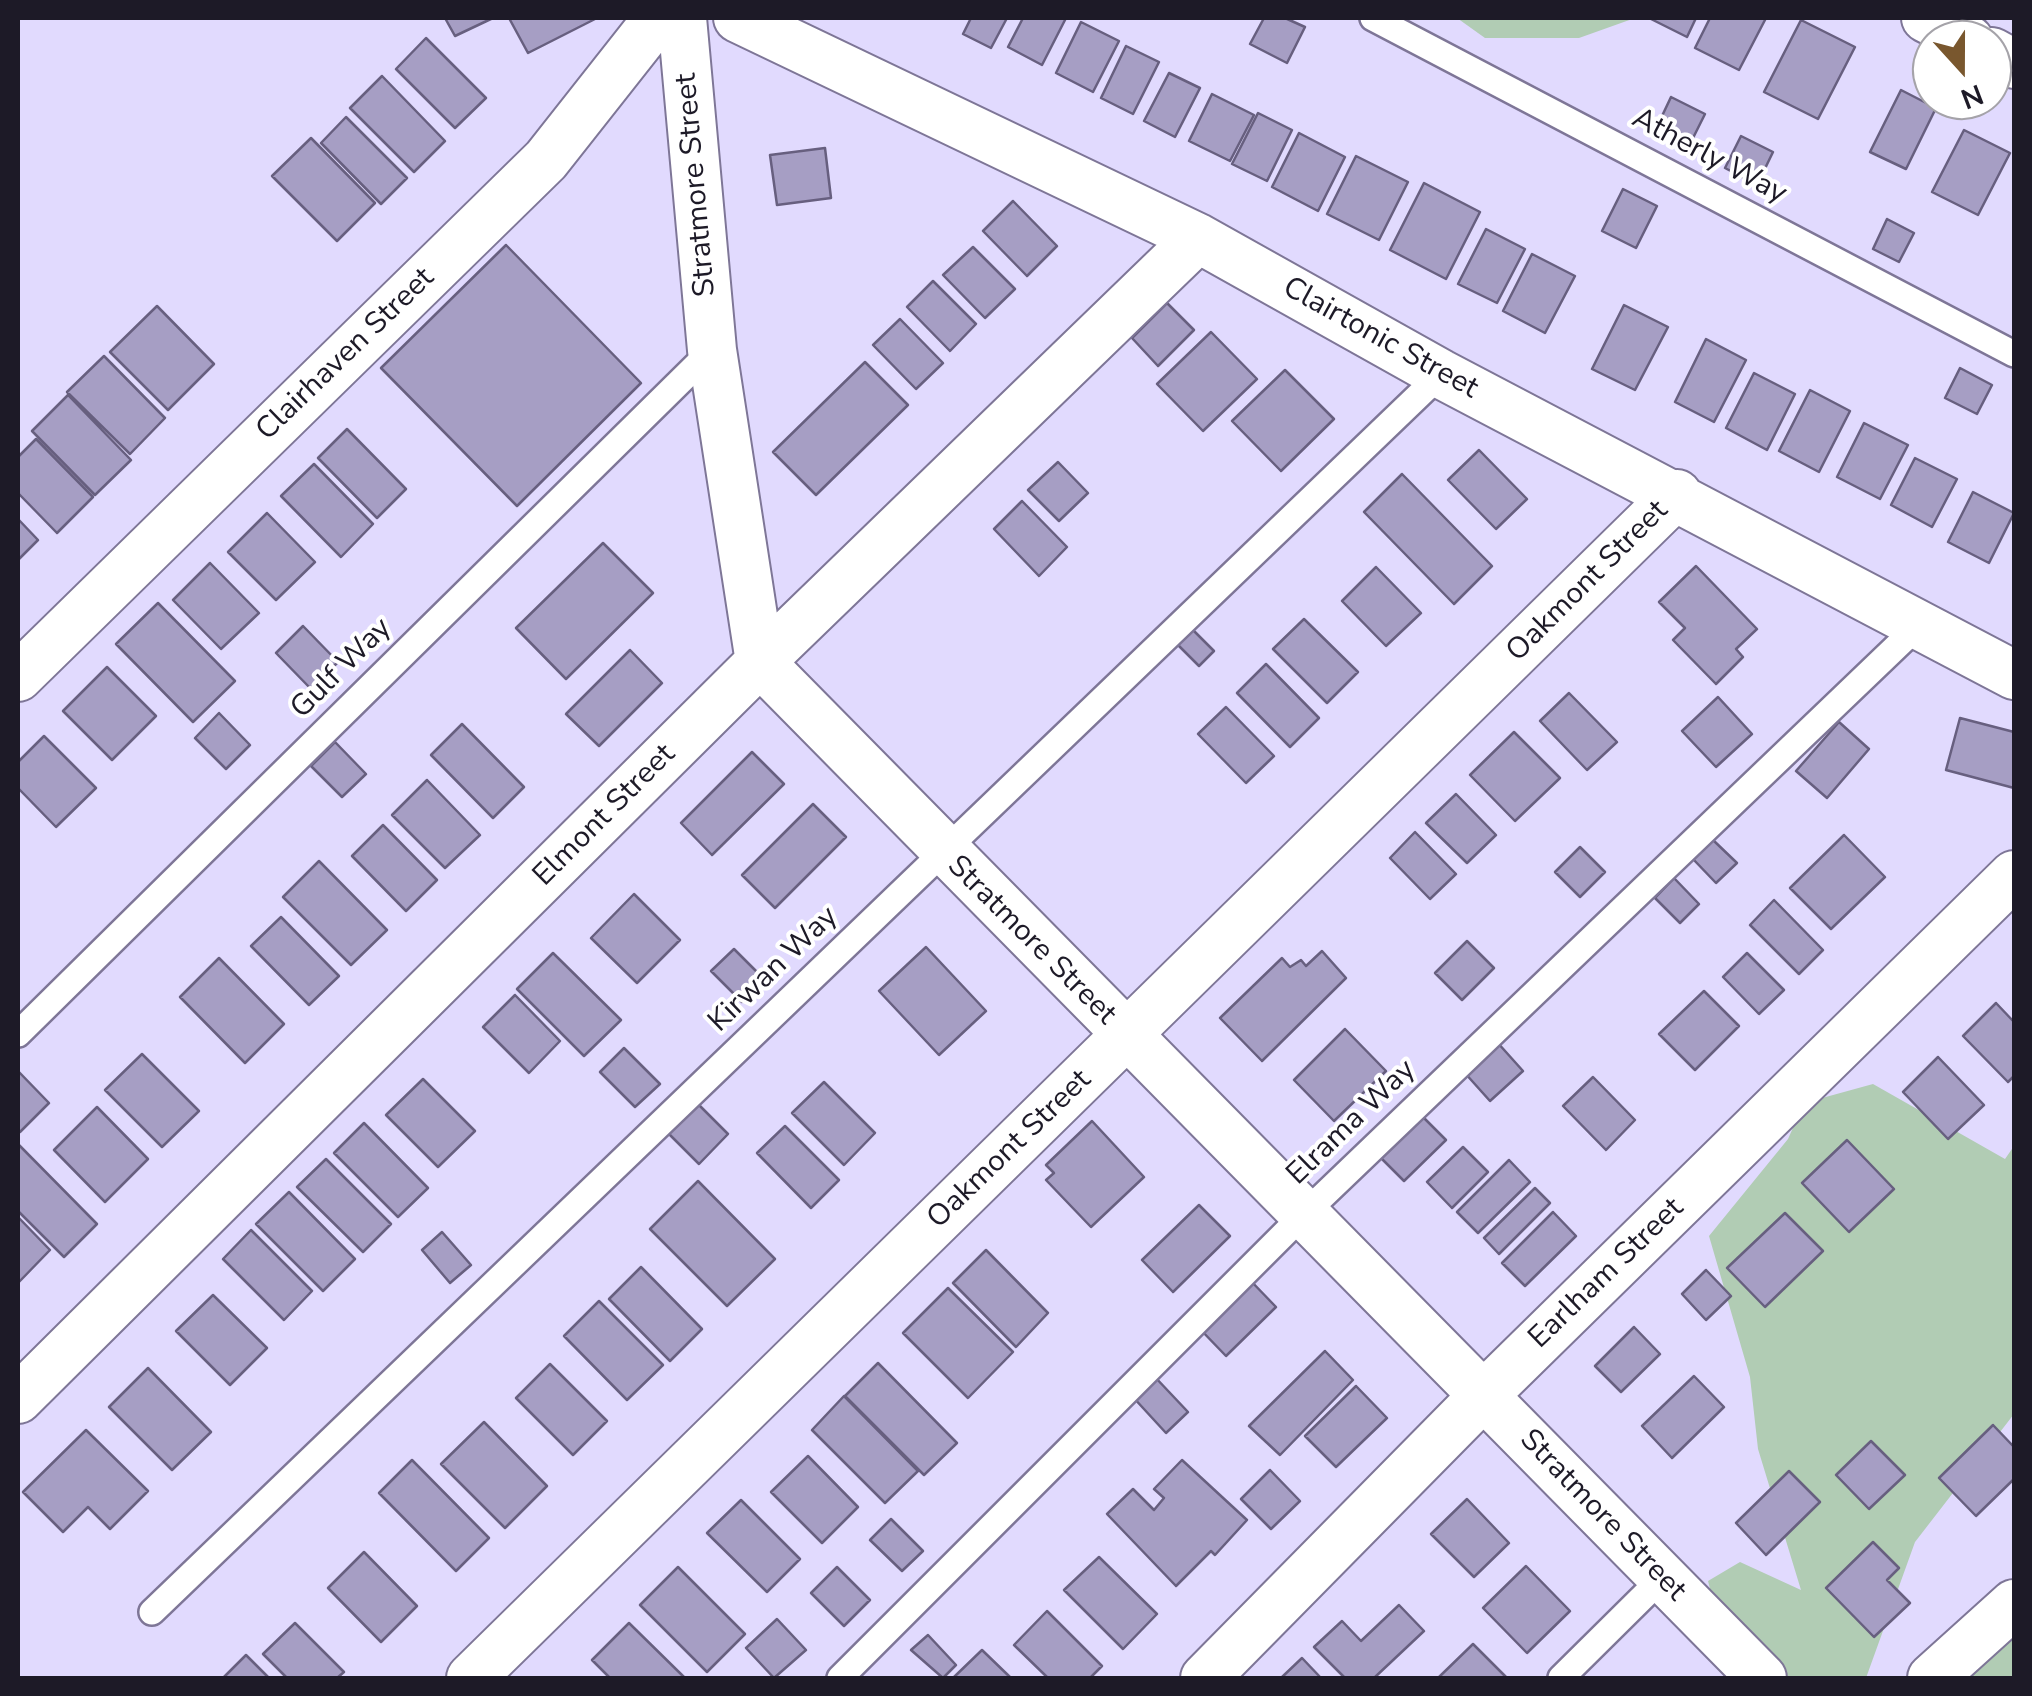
<!DOCTYPE html>
<html>
<head>
<meta charset="utf-8">
<style>
	body { margin:0 }
	#map { position:relative; width:2032px; height:1696px; overflow:hidden; background:#e1dafe; font-family:"Nunito Sans",sans-serif }
	canvas { display:block }
	.frame { position:absolute; inset:0; border:20px solid #1d1a27; pointer-events:none }
	.north { position:absolute; left:1912px; top:20px; width:100px; height:100px; box-sizing:border-box; background:#fff; border:2px solid #a5a3a9; border-radius:50%; rotate:159deg; font-size:28px; font-weight:700; line-height:40px; text-align:center; color:#1d1a27 }
	.north::after { content:''; display:block; margin:auto; width:35px; height:45px; background:#79572e; clip-path:polygon(50% 0,100% 100%,50% 72%,0 100%) }
</style>
</head>
<body>
<div id="map">
<canvas width="2032" height="1696"></canvas>
<div class="frame"></div>
<div class="north">N</div>
</div>
<script>
const g = document.querySelector('canvas').getContext('2d');
g.lineJoin = 'round';
function paint(path, color) {
  g.fillStyle = color;
  g.fill(path, 'evenodd');
}
function strokePath(path, color, width, dash) {
  g.strokeStyle = color;
  g.lineWidth = width;
  g.lineCap = dash ? 'butt' : 'round';
  g.setLineDash(dash || []);
  g.stroke(path);
}
function write(font, color, halo, rows, align = 'center') {
  g.font = font + ' "Nunito Sans",sans-serif';
  g.lineWidth = 8;
  g.setLineDash([]);
  g.textBaseline = 'middle';
  g.strokeStyle = halo;
  g.fillStyle = color;
  for (const [text, x, y, turn = 0] of rows) {
    g.save();
    g.translate(x, y);
    g.rotate((+turn || 0) * Math.PI / 180);
    g.textAlign = isNaN(turn) ? turn : align;
    if (halo) g.strokeText(text, 0, 0);
    g.fillText(text, 0, 0);
    g.restore();
  }
}
paint(new Path2D(`
	M1457 18H1635L1579 38H1485Z
	M1873 1084 2005 1159 2014 1146V1414L1915 1542 1866 1678H1733L1708 1581 1740 1562 1801 1590 1758 1449 1750 1377 1709 1236 1788 1139 1804 1103Z
	M2014 1608V1678H1957Z`), '#b1ccb4');
const building = new Path2D(`
	M445 18H493L455 36Z
	M509 18H597L528 53Z
	M971 18H1007L991 48 963 34Z
	M1023 18H1066L1042 65 1008 47Z
	M1264 18H1285L1305 27 1287 63 1250 44Z
	M1649 18H1696L1687 37Z
	M1710 18H1766L1739 70 1695 48Z
	M1801 20 1855 47 1818 119 1764 92Z
	M1081 22 1119 41 1093 92 1056 73Z
	M426 38 486 98 455 128 396 69Z
	M1126 46 1159 62 1133 114 1101 98Z
	M1169 73 1200 88 1175 137 1144 121Z
	M382 76 445 141 414 172 350 108Z
	M1901 90 1936 108 1906 169 1870 152Z
	M1212 94 1254 115 1230 161 1189 141Z
	M1671 97 1705 114 1687 150 1654 133Z
	M1258 113 1292 130 1267 181 1232 164Z
	M346 117 407 178 381 204 321 143Z
	M1964 130 2010 153 1978 215 1932 192Z
	M1299 133 1345 157 1318 211 1272 187Z
	M1741 136 1773 152 1757 185 1725 168Z
	M311 138 375 203 337 241 272 176Z
	M825 148 831 198 777 205 770 155Z
	M1356 156 1408 182 1379 240 1327 214Z
	M1424 183 1480 212 1446 279 1390 250Z
	M1623 189 1657 206 1636 248 1602 231Z
	M1013 201 1057 246 1027 276 983 231Z
	M1887 219 1914 233 1899 262 1873 249Z
	M1486 229 1525 249 1497 303 1458 284Z
	M506 245 641 383 517 506 381 368Z
	M973 247 1015 289 985 318 943 275Z
	M1532 254 1575 276 1545 333 1503 311Z
	M933 281 976 324 950 351 907 307Z
	M1167 303 1194 330 1158 366 1132 338Z
	M1624 305 1668 327 1635 390 1592 369Z
	M157 306 214 364 168 410 110 352Z
	M900 319 943 363 916 389 873 345Z
	M1211 332 1257 379 1203 431 1157 384Z
	M1706 339 1746 360 1714 422 1675 402Z
	M104 356 165 418 130 454 67 392Z
	M865 362 908 405 816 495 773 452Z
	M1960 368 1992 385 1977 414 1945 398Z
	M1285 370 1334 419 1281 471 1232 421Z
	M1754 373 1795 394 1767 450 1726 428Z
	M1810 390 1850 411 1819 472 1779 451Z
	M68 395 131 460 95 495 32 431Z
	M1864 423 1908 445 1880 499 1837 477Z
	M347 429 406 489 377 518 318 458Z
	M36 439 93 497 57 533 18 493V457Z
	M1479 450 1527 499 1496 529 1448 480Z
	M1915 458 1957 479 1932 527 1891 505Z
	M1058 462 1088 493 1059 521 1028 490Z
	M314 464 373 524 341 557 281 496Z
	M1402 474 1492 566 1454 604 1364 512Z
	M1973 492 2014 513 1989 563 1948 542Z
	M1022 501 1067 547 1039 576 994 529Z
	M267 513 315 562 276 600 228 552Z
	M18 519 38 540 18 560Z
	M603 543 653 593 566 679 516 628Z
	M210 563 259 613 221 649 173 600Z
	M1696 566 1757 629 1736 649 1743 657 1716 684 1673 640 1685 628 1659 602Z
	M1376 567 1421 613 1386 646 1342 601Z
	M158 603 235 681 193 722 116 644Z
	M1304 619 1358 672 1327 703 1273 649Z
	M303 626 338 662 311 689 276 653Z
	M1191 628 1214 651 1199 666 1176 643Z
	M630 650 662 683 599 746 566 714Z
	M1266 664 1319 718 1290 747 1237 693Z
	M107 667 156 716 112 760 63 711Z
	M1569 693 1617 742 1587 770 1540 721Z
	M1718 697 1752 734 1716 767 1682 731Z
	M1226 707 1274 756 1246 783 1198 734Z
	M219 713 250 745 226 769 195 738Z
	M1960 718 2014 732V788L1946 770Z
	M1839 722 1869 749 1827 798 1796 771Z
	M462 724 524 787 493 818 431 755Z
	M1514 732 1560 778 1515 821 1470 775Z
	M44 736 96 788 56 827 18 788V762Z
	M335 742 366 774 342 797 311 766Z
	M752 752 784 784 712 855 681 823Z
	M427 780 480 835 445 868 392 815Z
	M1456 794 1496 835 1467 863 1426 823Z
	M813 804 846 837 775 908 742 875Z
	M383 825 437 880 406 911 352 856Z
	M1415 832 1456 874 1430 899 1390 858Z
	M1844 835 1885 877 1831 929 1790 888Z
	M1713 840 1737 863 1716 883 1693 859Z
	M1580 847 1605 872 1580 897 1555 872Z
	M319 861 387 930 351 965 283 897Z
	M1674 878 1699 904 1680 923 1655 898Z
	M634 894 680 940 637 983 591 938Z
	M1774 900 1823 950 1799 974 1750 925Z
	M281 917 339 976 309 1005 251 946Z
	M1467 941 1494 968 1462 1000 1435 973Z
	M926 947 986 1011 939 1055 879 991Z
	M734 949 764 979 742 1002 711 971Z
	M1322 951 1346 978 1262 1061 1220 1018 1282 958 1290 967 1301 960 1306 966Z
	M553 953 621 1020 584 1056 517 989Z
	M1747 953 1784 990 1759 1014 1723 977Z
	M219 958 284 1024 245 1063 180 997Z
	M1704 991 1739 1026 1695 1070 1659 1034Z
	M515 995 560 1041 529 1073 483 1027Z
	M1996 1003 2014 1022V1076L2008 1082 1963 1036Z
	M1345 1029 1386 1071 1334 1121 1294 1080Z
	M1497 1042 1523 1071 1490 1101 1464 1072Z
	M624 1048 660 1084 635 1107 600 1072Z
	M142 1054 199 1111 162 1147 105 1090Z
	M1938 1057 1984 1105 1948 1139 1903 1092Z
	M18 1071 49 1103 20 1132 18 1129Z
	M1593 1077 1635 1120 1606 1150 1563 1106Z
	M423 1079 475 1131 438 1167 386 1115Z
	M824 1082 875 1133 844 1165 792 1113Z
	M697 1103 728 1134 699 1164 668 1133Z
	M97 1107 148 1159 105 1202 54 1150Z
	M1423 1117 1446 1140 1404 1181 1381 1158Z
	M1092 1121 1144 1177 1091 1227 1046 1180 1054 1173 1046 1165Z
	M364 1123 428 1188 398 1217 334 1153Z
	M785 1126 839 1180 811 1208 757 1153Z
	M1847 1140 1894 1189 1849 1232 1802 1183Z
	M18 1144 97 1224 64 1257 18 1211Z
	M1463 1147 1488 1172 1452 1208 1427 1182Z
	M326 1159 391 1224 363 1252 297 1187Z
	M1509 1160 1530 1182 1478 1233 1457 1212Z
	M698 1181 775 1259 727 1306 650 1229Z
	M1535 1188 1550 1203 1499 1254 1484 1238Z
	M289 1192 355 1259 323 1291 256 1224Z
	M1199 1205 1230 1236 1173 1292 1142 1260Z
	M1553 1212 1576 1236 1525 1286 1502 1263Z
	M1785 1213 1823 1251 1765 1307 1727 1268Z
	M18 1217 50 1250 18 1283Z
	M251 1230 312 1291 284 1320 223 1259Z
	M442 1232 471 1265 450 1283 422 1250Z
	M986 1250 1048 1313 1016 1347 953 1283Z
	M641 1267 702 1329 670 1361 609 1299Z
	M1706 1270 1731 1296 1706 1320 1682 1294Z
	M1249 1279 1276 1307 1226 1356 1199 1328Z
	M948 1288 1013 1352 968 1398 903 1333Z
	M213 1295 267 1348 230 1385 176 1331Z
	M599 1301 663 1365 627 1400 564 1336Z
	M1634 1327 1660 1354 1621 1392 1595 1366Z
	M1325 1351 1353 1380 1280 1455 1249 1426Z
	M878 1363 957 1443 924 1475 845 1396Z
	M550 1364 607 1421 573 1455 516 1398Z
	M148 1368 211 1432 172 1470 109 1407Z
	M1154 1376 1188 1412 1166 1433 1132 1396Z
	M1694 1376 1724 1407 1672 1458 1642 1426Z
	M1356 1386 1387 1418 1336 1467 1305 1436Z
	M844 1396 918 1471 885 1503 812 1430Z
	M484 1422 547 1486 505 1528 441 1464Z
	M1993 1425 2014 1447V1479L1976 1516 1939 1478Z
	M86 1430 148 1491 110 1529 88 1507 63 1532 23 1492Z
	M1871 1441 1905 1475 1869 1509 1836 1475Z
	M808 1456 858 1507 822 1543 771 1492Z
	M412 1460 489 1538 456 1571 379 1493Z
	M1182 1460 1247 1520 1215 1555 1211 1551 1176 1586 1107 1514 1133 1489 1154 1510 1164 1498 1154 1489Z
	M1270 1470 1300 1501 1271 1529 1241 1499Z
	M1789 1471 1820 1502 1766 1555 1736 1523Z
	M1467 1499 1509 1543 1474 1577 1431 1534Z
	M741 1500 800 1559 767 1592 707 1533Z
	M891 1519 923 1551 902 1571 870 1540Z
	M1873 1542 1899 1568 1887 1580 1910 1603 1874 1637 1826 1588Z
	M364 1552 417 1606 381 1642 328 1588Z
	M1099 1557 1157 1614 1123 1649 1064 1590Z
	M1526 1566 1570 1611 1527 1653 1483 1608Z
	M678 1567 745 1634 707 1672 640 1605Z
	M837 1567 870 1600 844 1626 811 1593Z
	M1399 1605 1424 1631 1374 1678H1345L1314 1647 1342 1621 1361 1641Z
	M1047 1611 1102 1666 1090 1678H1048L1014 1645Z
	M777 1619 806 1650 774 1678 746 1648Z
	M295 1623 344 1672 337 1678H287L263 1654Z
	M629 1623 685 1678H610L592 1660Z
	M928 1635 956 1665 943 1678 911 1650Z
	M1473 1644 1507 1678H1438Z
	M982 1650 1011 1678H953Z
	M246 1655 269 1678H223Z
	M1302 1658 1321 1678H1281Z`);
paint(building, '#a69ec4');
strokePath(building, '#675f7f', 2.5);
const service = new Path2D(`
	M1373 18 2014 354
	M18 1034 712 350
	M152 1612 1441 374
	M840 1678 1303 1215 1919 625
	M1561 1678 1662 1578`);
const minor = new Path2D(`
	M682 18 712 350 760 662 1762 1678
	M738 18 1198 238 1441 374 2014 675
	M1926 18 1969 40
	M1992 52 2014 64
	M18 677 546 160 658 18
	M18 1399 760 662 1198 238
	M471 1678 1677 494
	M1205 1678 1484 1395 2014 875
	M1932 1678 2014 1604`);
strokePath(service, '#7e7697', 30);
strokePath(minor, '#7e7697', 52);
strokePath(service, '#fff', 25);
strokePath(minor, '#fff', 48);
write('30px', '#1d1a27', '#fff', [
	["Atherly Way",1709,157,28],
	["Stratmore Street",697,185,-95],
	["Clairtonic Street",1380,339,29],
	["Clairhaven Street",346,355,-44],
	["Oakmont Street",1588,582,-45],
	["Gulf Way",342,669,-45],
	["Elmont Street",605,816,-45],
	["Stratmore Street",1031,941,45],
	["Kirwan Way",774,970,-44],
	["Elrama Way",1352,1123,-44],
	["Oakmont Street",1010,1150,-44],
	["Earlham Street",1607,1274,-44],
	["Stratmore Street",1602,1516,46]
]);
</script>
</body>
</html>
